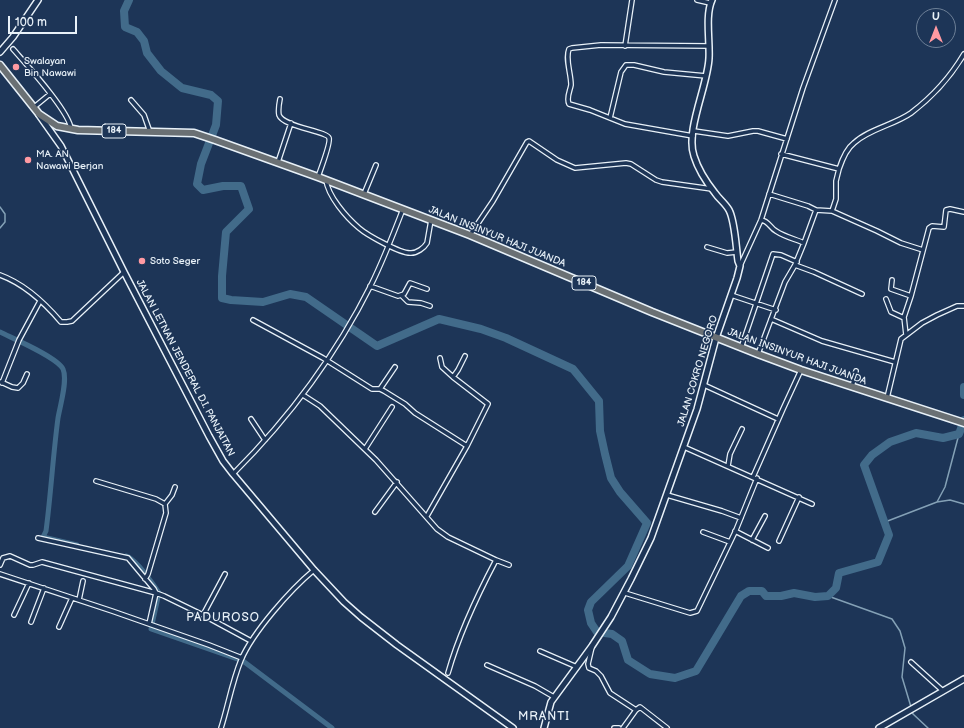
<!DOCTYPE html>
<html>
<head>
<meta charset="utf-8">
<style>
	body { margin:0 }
	#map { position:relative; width:964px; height:728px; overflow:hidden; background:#1d3557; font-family:"Balsamiq Sans",sans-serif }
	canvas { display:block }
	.north { position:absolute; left:916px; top:8px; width:40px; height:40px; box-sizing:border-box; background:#1d3557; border:1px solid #6e8097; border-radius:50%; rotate:0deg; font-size:11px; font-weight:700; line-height:16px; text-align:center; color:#e8f1f8 }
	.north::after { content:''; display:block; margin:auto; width:14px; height:18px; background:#ff9aa2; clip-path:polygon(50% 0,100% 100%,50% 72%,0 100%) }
	.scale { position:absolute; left:8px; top:16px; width:69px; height:18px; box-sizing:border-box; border:2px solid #e8f1f8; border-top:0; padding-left:5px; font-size:12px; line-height:14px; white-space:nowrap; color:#e8f1f8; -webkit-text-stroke:3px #1d3557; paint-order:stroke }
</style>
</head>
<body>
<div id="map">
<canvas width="964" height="728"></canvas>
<div class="north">U</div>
<div class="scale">100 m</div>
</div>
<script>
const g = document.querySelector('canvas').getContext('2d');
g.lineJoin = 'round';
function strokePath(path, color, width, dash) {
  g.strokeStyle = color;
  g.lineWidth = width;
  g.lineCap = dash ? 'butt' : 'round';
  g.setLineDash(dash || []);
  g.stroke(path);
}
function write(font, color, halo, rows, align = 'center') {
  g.font = font + ' "Balsamiq Sans",sans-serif';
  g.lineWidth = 3;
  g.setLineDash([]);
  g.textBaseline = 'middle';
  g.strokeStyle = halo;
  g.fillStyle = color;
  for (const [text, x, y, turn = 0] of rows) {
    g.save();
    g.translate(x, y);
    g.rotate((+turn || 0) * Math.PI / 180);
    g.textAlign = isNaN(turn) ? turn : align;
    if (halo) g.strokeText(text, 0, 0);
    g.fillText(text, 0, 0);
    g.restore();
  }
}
strokePath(new Path2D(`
	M0 207 5 214V222L0 228
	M937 502 945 487 959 434
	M885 522 937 502 950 500 964 504
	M828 596 892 619 900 631 905 648 902 677 911 707
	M912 711 913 714 928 728`), '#84a1b6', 1.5);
strokePath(new Path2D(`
	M0 332C14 339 57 357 63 369 68 380 60 406 58 418 53 455 51 493 46 531L43 537 77 545
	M126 556C136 559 153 584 159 593L151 629 243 661 332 728`), '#426b8a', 5);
strokePath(new Path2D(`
	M129 0 124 11 125 27 137 32 144 41 147 53 161 71 182 88 211 95 218 101 216 125 201 164 197 184 203 190 223 186H241L249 209 226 232 222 276V298L231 300 263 302 290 294 306 297 377 346 439 319 481 329 506 338 573 369 599 401 600 431 605 454 611 478 620 492 647 523 628 566 591 602 588 610 591 623 597 632 612 634 622 641 628 660 650 674 675 678 696 671 741 596 749 591H762L766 596H781L794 593 815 597 828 596 836 588 839 573 878 562 889 535 864 465 872 455 890 442 916 433 943 438 959 434 964 420
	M964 387V395`), '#426b8a', 8);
const street = new Path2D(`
	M697 0 710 3
	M625 46 632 0
	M13 49C26 64 70 112 71 129
	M280 99C279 104 278 110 279 115 283 127 327 131 329 138 331 143 320 171 318 177
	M131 100 144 115 150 132
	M33 108 50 94
	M610 118 621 72 626 65H634L664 72 706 76
	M694 131 728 136 753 131H758L787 139
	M693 136 625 124 590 110 569 104C566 98 570 91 571 85 571 73 565 59 569 49L572 48 601 45 709 46
	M781 154 839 169 836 181V199L832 211
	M278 162 291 123
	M839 169C842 160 846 149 854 143 869 129 894 125 911 113 932 97 951 76 964 54
	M326 180C328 196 346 217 359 228 367 235 401 254 411 253 417 253 424 248 427 243L431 220
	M364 194 376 165
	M769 194 808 206 816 210 832 211 877 231 901 243 923 250
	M761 220C769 221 770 228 776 231 785 237 795 239 804 243
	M470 235 493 201 527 142 529 141 557 160 575 168 626 163 631 164 656 180 662 182 712 189
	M707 247 727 253 737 252
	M795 265 814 272 862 294
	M740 266 761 220 803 88 835 0
	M0 275C25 284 44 302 61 322H67L72 321 124 272
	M892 280 891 289 911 296 904 317 906 335
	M370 286 398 296 404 294 410 283 427 289
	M731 295 776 310
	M402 296 408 302 421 303 430 306
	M911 296 929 228 932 226 944 227 946 210 950 209 964 212
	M886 299 891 312 904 318
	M771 319 822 341 895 362
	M253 320 323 358 372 389H380L384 391 405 404 415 413 467 446
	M741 348 773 254 781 255 797 262
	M758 354 785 282 795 265 804 243 816 210
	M453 377 458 370 465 356
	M1 382 12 387 18 388 23 383 27 374
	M2 383 19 340 40 301
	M704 385 778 419
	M852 387 856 371
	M380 389 395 367
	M303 395 320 406 376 460 437 529 448 537 496 560C477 596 459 634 448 673
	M887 398 901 339 922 323 937 315 957 306H964
	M251 419 265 440
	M684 447 812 504
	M365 449 392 407
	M728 466 730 454 742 429
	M233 474C288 419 336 355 371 285 383 261 393 235 403 209
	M753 477 783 409 801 370
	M96 481 156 499 165 504 166 513 148 574 145 579
	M667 495 722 511 741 518
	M165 504 172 495 175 487
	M375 512 397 482
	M427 516 467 446 488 404 453 377 442 367 440 358
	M735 531 768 548
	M703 532 730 542
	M38 538 128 558 154 589 156 593 164 596 203 615 251 641
	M752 540 765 516
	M779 541 799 497
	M496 560 509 565
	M0 565 3 558 10 556 30 565H33L42 562 156 593 149 624
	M0 574 112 611 209 645 242 658
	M625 593 690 613 697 611 736 530 757 478
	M79 600 83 581
	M14 615 29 583
	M203 615 225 574
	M31 622 44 588
	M59 627 72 598
	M592 647 588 664 589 668 596 671 601 676 610 693 636 710
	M540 651 577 667
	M911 662 943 691
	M487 665 535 686 554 697
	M221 728C228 706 232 682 241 660 253 632 290 590 314 570
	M614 728H619
	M623 728 636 710 640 707 667 728`);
const secondary = new Path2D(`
	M0 52 13 37 38 0
	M39 115 61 146 124 272 209 436 223 461 233 474 314 570 344 602 361 617 397 645 513 728
	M544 728 551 702 592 646 611 617 631 579 651 538 697 409 716 338 737 278 740 266 738 261C736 247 735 221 729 210 725 203 719 199 715 193 707 183 698 169 694 156 685 131 708 85 709 58 710 41 705 15 712 0
	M879 728 964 679`);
const primary = new Path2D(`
	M0 65 39 114 57 126 78 130 194 133 215 140 318 177 470 235 652 312 758 354 801 370 964 423`);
strokePath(street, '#e8f1f8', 6);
strokePath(secondary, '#e8f1f8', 8);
strokePath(primary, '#e8f1f8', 9);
strokePath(street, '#1d3557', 3.5);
strokePath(secondary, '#1d3557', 5);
strokePath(primary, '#6a7074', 6);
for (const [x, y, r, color] of [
	[16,67,4,"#ff9aa2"],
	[28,160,4,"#ff9aa2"],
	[142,261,4,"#ff9aa2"]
]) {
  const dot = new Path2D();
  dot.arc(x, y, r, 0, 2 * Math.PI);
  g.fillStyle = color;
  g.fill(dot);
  strokePath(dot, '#1d3557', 1.5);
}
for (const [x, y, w] of [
	[114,131,24],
	[584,283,24]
]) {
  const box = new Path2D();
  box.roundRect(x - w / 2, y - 7, w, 14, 3);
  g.fillStyle = '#1d3557';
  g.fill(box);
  strokePath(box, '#e8f1f8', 1);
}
write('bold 9px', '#e8f1f8', null, [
	["184",114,131],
	["184",584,283]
]);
write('10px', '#e8f1f8', '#1d3557', [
	["Swalayan",24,61],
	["Bin Nawawi",24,73],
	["MA. AN",36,154],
	["Nawawi Berjan",36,166],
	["Soto Seger",150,261]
], 'left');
write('10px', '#e8f1f8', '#1d3557', [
	["JALAN INSINYUR HAJI JUANDA",497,237,22],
	["JALAN INSINYUR HAJI JUANDA",797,357,20],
	["JALAN LETNAN JENDERAL D.I. PANJAITAN",185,368,62],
	["JALAN COKRO NEGORO",698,371,-73]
]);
g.letterSpacing = '1px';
write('12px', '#e8f1f8', '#1d3557', [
	["PADUROSO",223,618],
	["MRANTI",544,717]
]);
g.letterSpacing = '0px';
</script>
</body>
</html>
